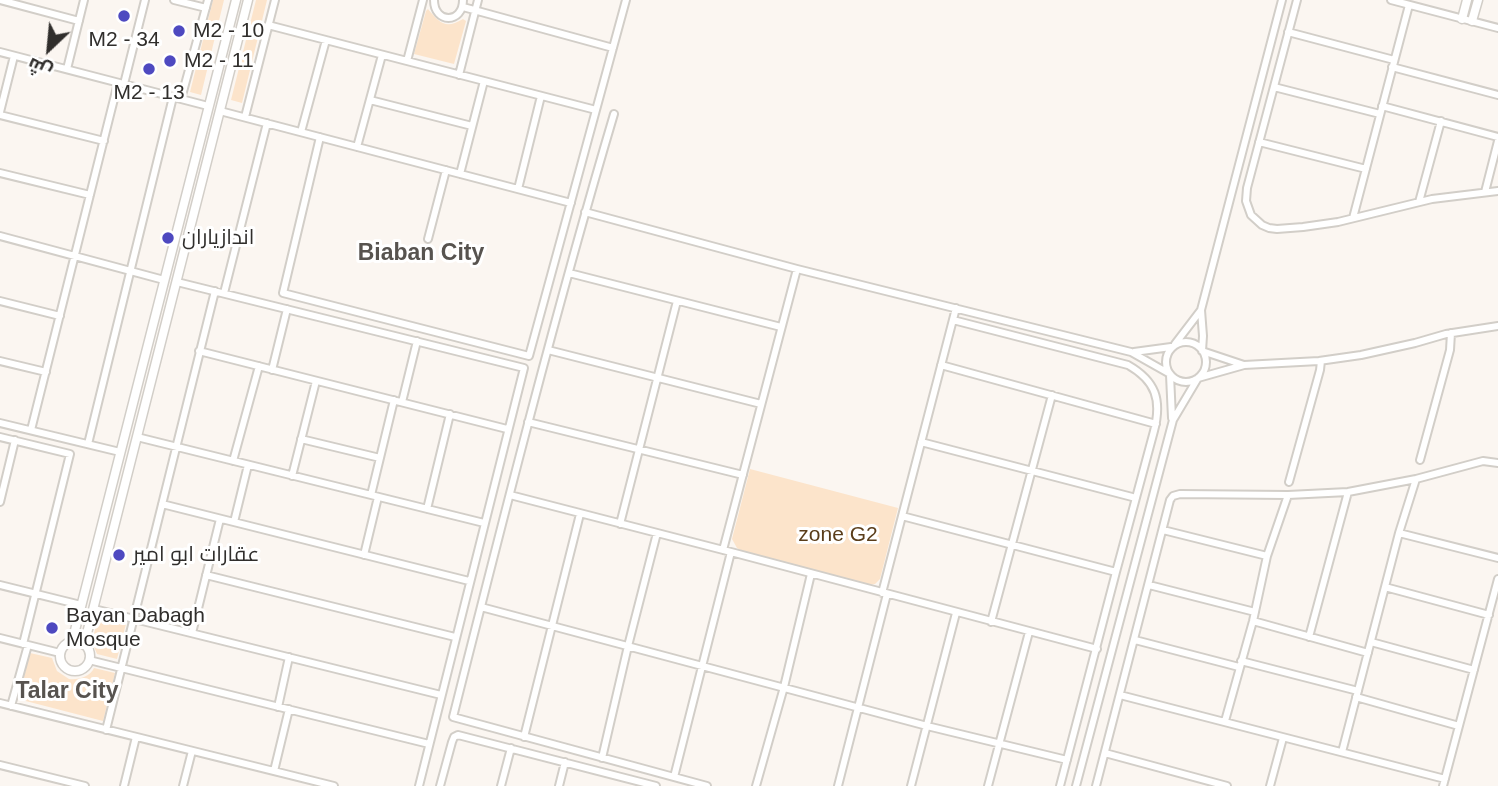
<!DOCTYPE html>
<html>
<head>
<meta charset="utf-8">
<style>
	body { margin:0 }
	#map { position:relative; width:1498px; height:786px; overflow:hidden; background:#fbf6f1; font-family:Arial,Cairo,sans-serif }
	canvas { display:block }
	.north { position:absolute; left:14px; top:14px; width:70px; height:70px; -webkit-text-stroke:5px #fff; paint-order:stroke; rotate:206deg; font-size:19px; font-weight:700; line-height:28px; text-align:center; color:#302e2c }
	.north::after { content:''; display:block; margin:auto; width:24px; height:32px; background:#302e2c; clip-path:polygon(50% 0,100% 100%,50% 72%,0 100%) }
</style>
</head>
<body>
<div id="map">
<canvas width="1498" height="786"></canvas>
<div class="north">ش</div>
</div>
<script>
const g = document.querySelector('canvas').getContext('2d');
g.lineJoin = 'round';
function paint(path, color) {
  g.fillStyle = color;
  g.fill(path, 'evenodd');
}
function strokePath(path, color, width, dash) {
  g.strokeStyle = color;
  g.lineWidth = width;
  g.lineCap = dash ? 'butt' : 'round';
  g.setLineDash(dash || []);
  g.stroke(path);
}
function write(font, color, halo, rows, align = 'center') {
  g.font = font + ' Arial,Cairo,sans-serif';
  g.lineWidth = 6;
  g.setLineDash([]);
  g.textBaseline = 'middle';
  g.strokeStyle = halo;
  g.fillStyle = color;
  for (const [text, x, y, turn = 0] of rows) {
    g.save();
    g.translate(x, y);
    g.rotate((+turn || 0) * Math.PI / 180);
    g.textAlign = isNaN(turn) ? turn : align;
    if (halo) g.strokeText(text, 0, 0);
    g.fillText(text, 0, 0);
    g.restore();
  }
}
paint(new Path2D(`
	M213 0H224L201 95 190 92Z
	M256 0H267L242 103 231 100Z
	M428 9C439 22 445 30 463 19L466 21 454 64 414 54 426 11Z
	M750 469 898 508 880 579 875 584 868 585 743 552 737 548 732 539Z
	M99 613 127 620 117 659 97 654 92 642Z
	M30 653 52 658 57 671 69 679C78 680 90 677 94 668L115 673 103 721 18 699Z`), '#fce4cb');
const minor = new Path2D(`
	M0 0 79 21
	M174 0 206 8
	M434 0C434 24 463 24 463 0
	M1297 0 1247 188 1246 201 1251 215 1262 225 1269 228 1277 229 1303 227 1338 222 1432 199 1498 191
	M1391 0 1498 28
	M463 7 613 48
	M268 25 596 110
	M1288 32 1394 60
	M0 52 208 106
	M407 61 423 0
	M1392 67 1498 95
	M67 69 84 0
	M459 75 478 0
	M124 84 145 0
	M1274 87 1380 114
	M181 99 208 0
	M370 100 472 126
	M1382 106 1498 137
	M220 111 571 203
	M0 112 14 56
	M614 114C555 313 504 515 453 717L707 786
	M0 115 104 141
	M245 117 275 0
	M301 132 326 40
	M320 137 283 293 529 356 626 0
	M1259 142 1366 169
	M357 147 382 55
	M0 173 90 195
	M460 174 484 81
	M518 189 541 96
	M1485 192 1498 141
	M1419 202 1441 121
	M585 212 797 269 1131 352 1170 374
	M1353 218 1409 5
	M0 236 164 280
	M428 239 446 170
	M569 273 781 327
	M177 282 524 368 419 786
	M224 293 267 123
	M0 301 60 316
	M953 320 1128 365C1156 381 1162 400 1154 431L1116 572 1060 786
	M1166 362a20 20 0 1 1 40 0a20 20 0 1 1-40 0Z
	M1175 344 1201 310
	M548 350 761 404
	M199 351 507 429
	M1134 352 1171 347
	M0 361 46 372
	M941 365 1156 424
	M1244 365 1202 351 1203 336 1201 310 1282 0
	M272 370 287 309
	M1170 375 1172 418
	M1198 378 1244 365 1319 361 1361 355 1415 343 1446 334 1498 326
	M402 402 417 341
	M528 422 743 475
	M0 423 120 452
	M31 430 118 83
	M0 437 70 454 23 644
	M137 437 484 523
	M301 439 380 458
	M921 442 1136 498
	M88 444 173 97
	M1420 460 1450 350 1451 333
	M233 461 259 366
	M292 476 316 381
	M1289 482 1320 370 1321 361
	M371 495 394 400
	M510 495 731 552 1097 649
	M0 502 15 440
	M162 504 469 581
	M427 509 450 414
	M902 516 1116 572
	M234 522 248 465
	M620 524 677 301
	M1163 530 1267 556
	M1399 533 1498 558
	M723 550 797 269
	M364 555 378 497
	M206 575 455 637
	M0 585 81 605
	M1149 585 1255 612
	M1385 587 1489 615
	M882 593 956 308
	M481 607 927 726 1067 760
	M94 609 441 695
	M1253 621 1368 653
	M991 622 1052 395
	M192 633 220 519
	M1309 637 1348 492
	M0 638 60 653
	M1135 640 1239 667
	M1371 642 1474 670
	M89 660 429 744
	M1241 661 1358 691
	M1120 695 1445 779
	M1356 697 1459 726
	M0 703 334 786
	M11 706 28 645
	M278 707 289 657
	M1225 721 1253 621 1267 556 1288 495
	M106 730 215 291
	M524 737 580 514
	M1342 752 1399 533 1416 479
	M1105 753 1227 786
	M602 758 628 646 657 533
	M0 765 85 786
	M274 771 289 709
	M674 777 731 552
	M124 786 136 737
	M183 786 192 751
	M440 786 452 742 454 737 458 735 656 786
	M501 786 511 748
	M559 786 565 762
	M756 786 784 687 811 574
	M838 786 887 594
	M911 786 956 613
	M988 786 1029 632
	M1076 786 1173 420 1198 378
	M1096 786 1170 500 1173 496 1180 494 1288 495 1348 492 1416 479 1483 461 1498 463
	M1270 786 1283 738
	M1443 786 1498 579`);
const tertiary = new Path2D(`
	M1462 19 1467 0
	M1472 21 1478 0
	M60 656a15 15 0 1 1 30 0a15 15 0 1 1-30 0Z
	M72 642 236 0
	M84 645 248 0`);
strokePath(minor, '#d2cec8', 10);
strokePath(tertiary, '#d2cec8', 11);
strokePath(minor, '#fff', 6);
strokePath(tertiary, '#fff', 8);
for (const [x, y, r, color] of [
	[124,16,7,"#4e49c0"],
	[179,31,7,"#4e49c0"],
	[170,61,7,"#4e49c0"],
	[149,69,7,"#4e49c0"],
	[168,238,7,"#4e49c0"],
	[119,555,7,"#4e49c0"],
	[52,628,7,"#4e49c0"]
]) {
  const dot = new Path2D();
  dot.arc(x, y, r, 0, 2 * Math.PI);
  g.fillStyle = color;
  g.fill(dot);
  strokePath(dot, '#fff', 2.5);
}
write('21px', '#302e2c', '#fff', [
	["M2 - 10",193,31],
	["M2 - 34",124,40,"center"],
	["M2 - 11",184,61],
	["M2 - 13",149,93,"center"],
	["اندازياران",182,238],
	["عقارات ابو امير",133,555],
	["Bayan Dabagh",66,616],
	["Mosque",66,640]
], 'left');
write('21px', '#5a3d1a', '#fff', [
	["zone G2",838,535]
]);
write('bold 23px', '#57534f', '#fff', [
	["Biaban City",421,254],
	["Talar City",67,692]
]);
</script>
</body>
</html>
